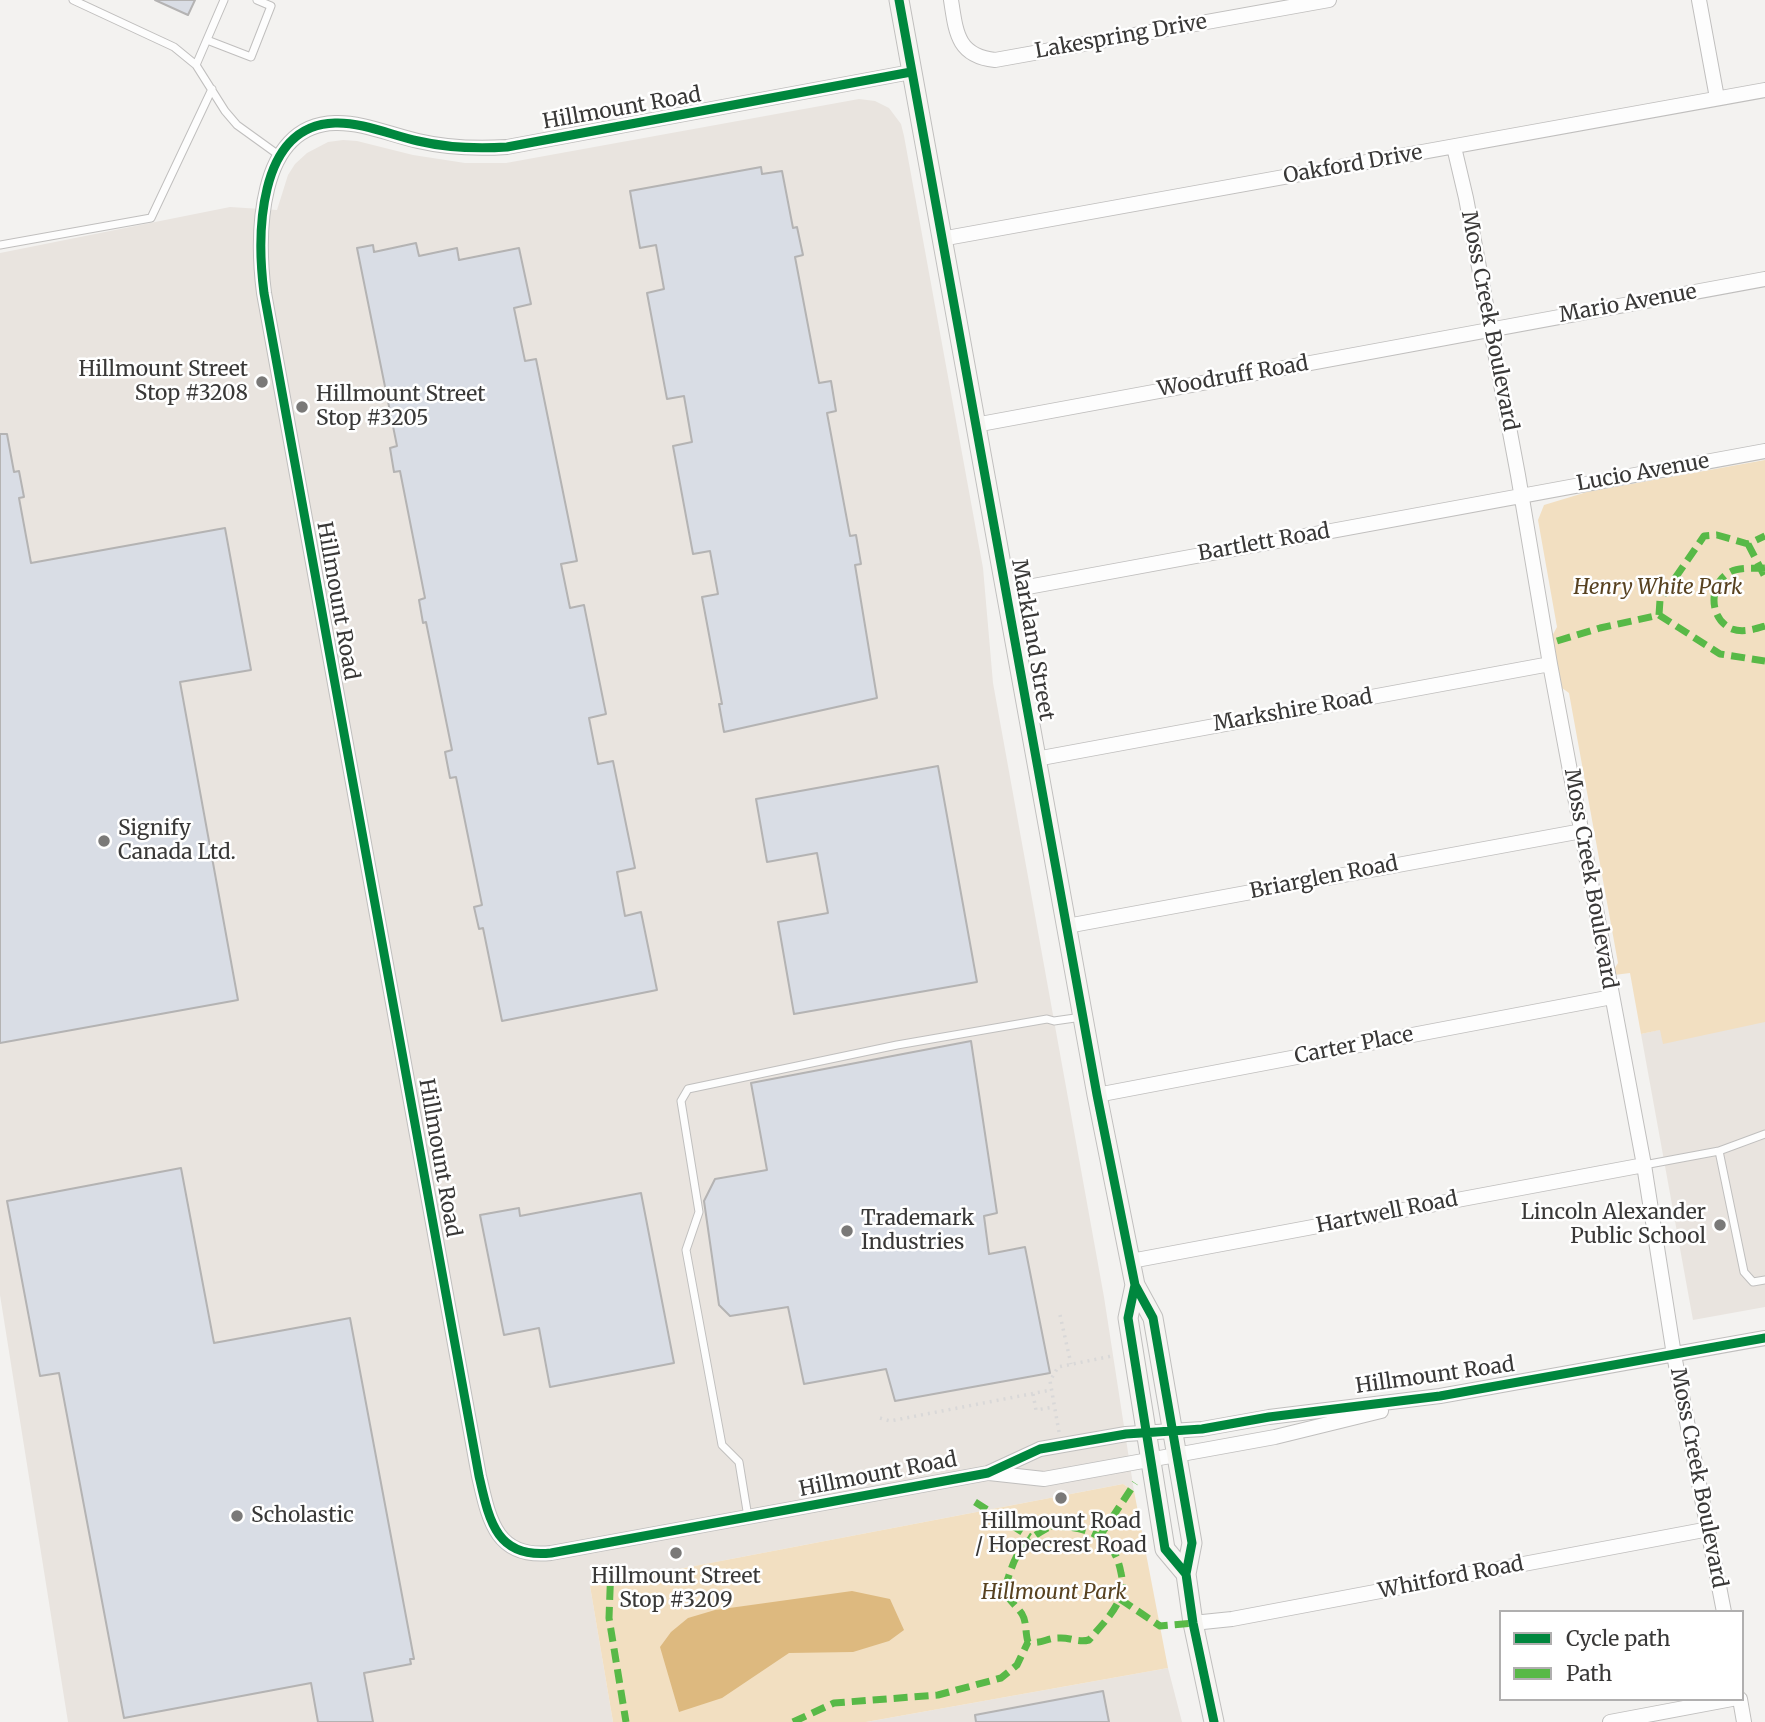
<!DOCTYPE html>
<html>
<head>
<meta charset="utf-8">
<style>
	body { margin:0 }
	#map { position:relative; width:1765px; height:1722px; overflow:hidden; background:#f3f2f0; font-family:Merriweather,serif }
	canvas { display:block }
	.legend { position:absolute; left:1499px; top:1610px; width:245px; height:91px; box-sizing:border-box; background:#fff; border:2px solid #b0afaf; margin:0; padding:9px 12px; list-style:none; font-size:21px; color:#393837 }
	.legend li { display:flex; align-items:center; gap:14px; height:35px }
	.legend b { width:35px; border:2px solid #b0afaf }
</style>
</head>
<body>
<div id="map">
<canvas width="1765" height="1722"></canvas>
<ul class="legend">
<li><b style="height:9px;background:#00873e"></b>Cycle path</li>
<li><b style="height:9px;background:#58b947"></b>Path</li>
</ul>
</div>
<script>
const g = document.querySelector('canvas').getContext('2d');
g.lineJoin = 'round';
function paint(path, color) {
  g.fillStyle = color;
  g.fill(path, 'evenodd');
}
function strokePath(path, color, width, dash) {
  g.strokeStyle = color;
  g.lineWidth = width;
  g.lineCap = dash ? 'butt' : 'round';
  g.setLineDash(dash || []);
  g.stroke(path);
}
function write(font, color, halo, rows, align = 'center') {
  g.font = font + ' Merriweather,serif';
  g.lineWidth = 5;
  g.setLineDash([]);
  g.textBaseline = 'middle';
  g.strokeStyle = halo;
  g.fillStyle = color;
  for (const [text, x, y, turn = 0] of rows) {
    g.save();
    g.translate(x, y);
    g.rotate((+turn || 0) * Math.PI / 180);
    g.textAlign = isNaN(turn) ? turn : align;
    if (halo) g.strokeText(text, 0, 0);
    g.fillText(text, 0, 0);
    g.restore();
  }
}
paint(new Path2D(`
	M859 99 875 101 889 108 901 124 904 136 983 568 993 683 1104 1297 1134 1491 1123 1484 590 1586 613 1722H68L0 1295V253L230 207 277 210 288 175 295 164 307 153 328 142 343 140 357 141 413 155 465 163H506Z
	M1765 1006V1307L1693 1320 1641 1034Z
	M1168 1668 1182 1722H866Z`), '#e9e4df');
paint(new Path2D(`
	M1765 460V1022L1663 1044 1660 1030 1641 1034 1630 973 1614 975 1613 971 1618 963 1569 693 1562 688 1552 636 1557 627 1538 520 1544 505 1587 492Z
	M1123 1484 1134 1491 1168 1668 866 1722H613L590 1586Z`), '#f2dfc1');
paint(new Path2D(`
	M852 1591 890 1599 904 1630 889 1641 853 1652 789 1653 722 1698 679 1712 660 1647 671 1632 688 1618 715 1610Z`), '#ddb97f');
const building = new Path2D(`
	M155 0H195L188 15Z
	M761 167 762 174 782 171 793 228 797 227 803 255 795 257 819 383 831 381 836 411 827 413 850 536 856 535 861 564 855 565 877 698 724 732 719 704H722L702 597 718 594 710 551 693 554 673 446 692 442 684 396 667 399 647 293 664 289 656 245 640 248 630 191Z
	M416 243 419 256 457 248 459 260 519 248 531 304 514 308 525 361 536 359 577 561 561 564 570 608 584 605 606 714 589 718 598 764 613 761 635 868 617 872 625 916 641 912 657 990 502 1021 483 928 479 929 474 907 482 905 456 777 450 778 445 752 452 750 426 622 423 623 419 600 425 598 400 471 394 472 390 448 397 446 357 248 373 245 374 252Z
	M0 434H7L14 472 19 471 24 497 19 498 31 563 225 528 251 670 180 682 238 1000 0 1043Z
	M938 766 977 982 794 1014 778 922 828 913 817 853 767 862 756 799Z
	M971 1041 997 1213 984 1216 989 1254 1025 1247 1050 1373 895 1401 886 1369 804 1384 788 1307 730 1316 719 1305 704 1201 715 1179 767 1170 751 1083Z
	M181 1168 214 1343 350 1318 414 1659H410L411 1664 364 1673 373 1722H318L311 1683 124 1718 59 1373 40 1376 7 1201Z
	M641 1193 674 1363 550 1387 539 1328 504 1335 480 1215 519 1208 520 1216Z
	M1103 1691 1109 1722H976L975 1715Z`);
paint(building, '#d9dde5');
strokePath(building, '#b4b3b3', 2);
const lane = new Path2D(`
	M73 0 174 47 196 65
	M224 0 196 65 225 111 237 125 280 156
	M207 40 251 57 271 6 257 0
	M0 245 151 218 212 89
	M1719 1151 1744 1272 1753 1282 1765 1280
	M1644 1165 1719 1151 1765 1134
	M748 1517 739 1462 722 1445 686 1250 699 1212 681 1101 688 1089 897 1045 1047 1019 1054 1021 1082 1017`);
const street = new Path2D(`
	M951 0C956 32 957 56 995 60L1329 0
	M1699 0 1717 98
	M911 72 507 147C476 149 448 148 418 141 391 135 362 122 335 123 256 125 257 238 264 293L479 1476C489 1520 496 1559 551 1553L988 1473 1040 1449 1126 1434 1202 1429 1269 1417 1440 1396 1765 1338
	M1454 147 1466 198 1518 475 1550 664 1644 1165 1674 1355 1724 1612
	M941 239 1765 90
	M975 425 1765 279
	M1006 591 1765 451
	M1036 759 1550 664
	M1067 926 1582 831
	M1097 1095 1612 997
	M1131 1261 1644 1165
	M989 1473 1044 1479 1275 1437 1381 1411
	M1193 1623 1232 1619 1709 1529
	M1740 1699 1744 1722
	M1610 1722 1732 1699`);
const secondary = new Path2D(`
	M899 0 1097 1095 1135 1285 1153 1318 1192 1543 1186 1574 1193 1623 1214 1722
	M1135 1285 1128 1318 1165 1549 1186 1574`);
strokePath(lane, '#c0bfbe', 9);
strokePath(street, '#c0bfbe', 16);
strokePath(secondary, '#c0bfbe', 21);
strokePath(new Path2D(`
	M1060 1315 1071 1364
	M1033 1394 1036 1410 1054 1407
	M880 1418 890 1421 1051 1390
	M1059 1432 1050 1381 1058 1367 1112 1356`), '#d9d8d8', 3.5, [2, 5]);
strokePath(lane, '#fdfdfd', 7);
strokePath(street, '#fdfdfd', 14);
strokePath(secondary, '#f6f5f2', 19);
strokePath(new Path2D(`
	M1748 544 1765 577
	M1765 568C1753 569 1737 566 1727 574 1708 587 1710 620 1732 629 1743 633 1755 629 1765 626
	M1659 615 1660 600 1704 536 1717 535 1748 544 1765 536
	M1557 641 1600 628 1659 615 1720 654 1765 661
	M975 1502 1030 1537
	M1051 1526C1087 1527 1114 1534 1121 1573 1123 1581 1123 1593 1119 1600 1113 1614 1099 1628 1089 1640 1078 1643 1069 1637 1059 1638 1046 1638 1043 1644 1028 1642 1025 1633 1027 1622 1022 1614 1016 1605 1008 1600 1004 1590 1016 1555 1017 1544 1051 1526Z
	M1100 1536 1135 1483
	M611 1565 609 1618 626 1722
	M1120 1599 1160 1626 1193 1623
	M793 1722 834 1703 938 1695 1001 1678 1017 1665 1028 1642`), '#58b947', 7, [14, 7]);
strokePath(new Path2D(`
	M899 0 1097 1095 1135 1285 1153 1318 1192 1543 1186 1574 1193 1623 1214 1722
	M911 72 507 147C476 149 448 148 418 141 391 135 362 122 335 123 256 125 257 238 264 293L479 1476C489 1520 496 1559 551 1553L988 1473 1040 1449 1126 1434 1202 1429 1269 1417 1440 1396 1765 1338
	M1135 1285 1128 1318 1165 1549 1186 1574`), '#00873e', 9);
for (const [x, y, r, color] of [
	[262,382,7,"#7a7978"],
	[302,407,7,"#7a7978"],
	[104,841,7,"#7a7978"],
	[1720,1225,7,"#7a7978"],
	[847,1231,7,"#7a7978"],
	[1061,1498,7,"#7a7978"],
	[237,1516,7,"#7a7978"],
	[676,1553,7,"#7a7978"]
]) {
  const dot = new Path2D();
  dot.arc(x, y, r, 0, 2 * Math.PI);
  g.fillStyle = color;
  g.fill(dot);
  strokePath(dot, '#fff', 2.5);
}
write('21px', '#393837', '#fff', [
	["Lakespring Drive",1121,37,-10],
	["Hillmount Road",622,109,-10],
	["Oakford Drive",1353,165,-10],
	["Mario Avenue",1628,304,-10],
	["Moss Creek Boulevard",1489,321,79],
	["Woodruff Road",1233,377,-10],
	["Lucio Avenue",1643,473,-10],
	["Bartlett Road",1264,543,-10],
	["Hillmount Road",337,601,80],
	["Markland Street",1032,640,80],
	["Markshire Road",1293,711,-10],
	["Briarglen Road",1324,878,-11],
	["Moss Creek Boulevard",1590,879,80],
	["Carter Place",1354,1046,-11],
	["Hillmount Road",439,1158,80],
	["Hartwell Road",1387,1213,-11],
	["Hillmount Road",1435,1376,-8],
	["Hillmount Road",878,1475,-11],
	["Moss Creek Boulevard",1698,1478,79],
	["Whitford Road",1451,1578,-11]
]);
write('21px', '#393837', '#fff', [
	["Hillmount Street",248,370,"right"],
	["Stop #3208",248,394,"right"],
	["Hillmount Street",316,395],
	["Stop #3205",316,419],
	["Signify",118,829],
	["Canada Ltd.",118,853],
	["Lincoln Alexander",1706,1213,"right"],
	["Public School",1706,1237,"right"],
	["Trademark",861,1219],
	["Industries",861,1243],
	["Scholastic",251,1516],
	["Hillmount Road",1061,1522,"center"],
	["/ Hopecrest Road",1061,1546,"center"],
	["Hillmount Street",676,1577,"center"],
	["Stop #3209",676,1601,"center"]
], 'left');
write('italic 21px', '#584220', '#fff', [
	["Henry White Park",1658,588],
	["Hillmount Park",1054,1593]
]);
</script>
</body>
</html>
